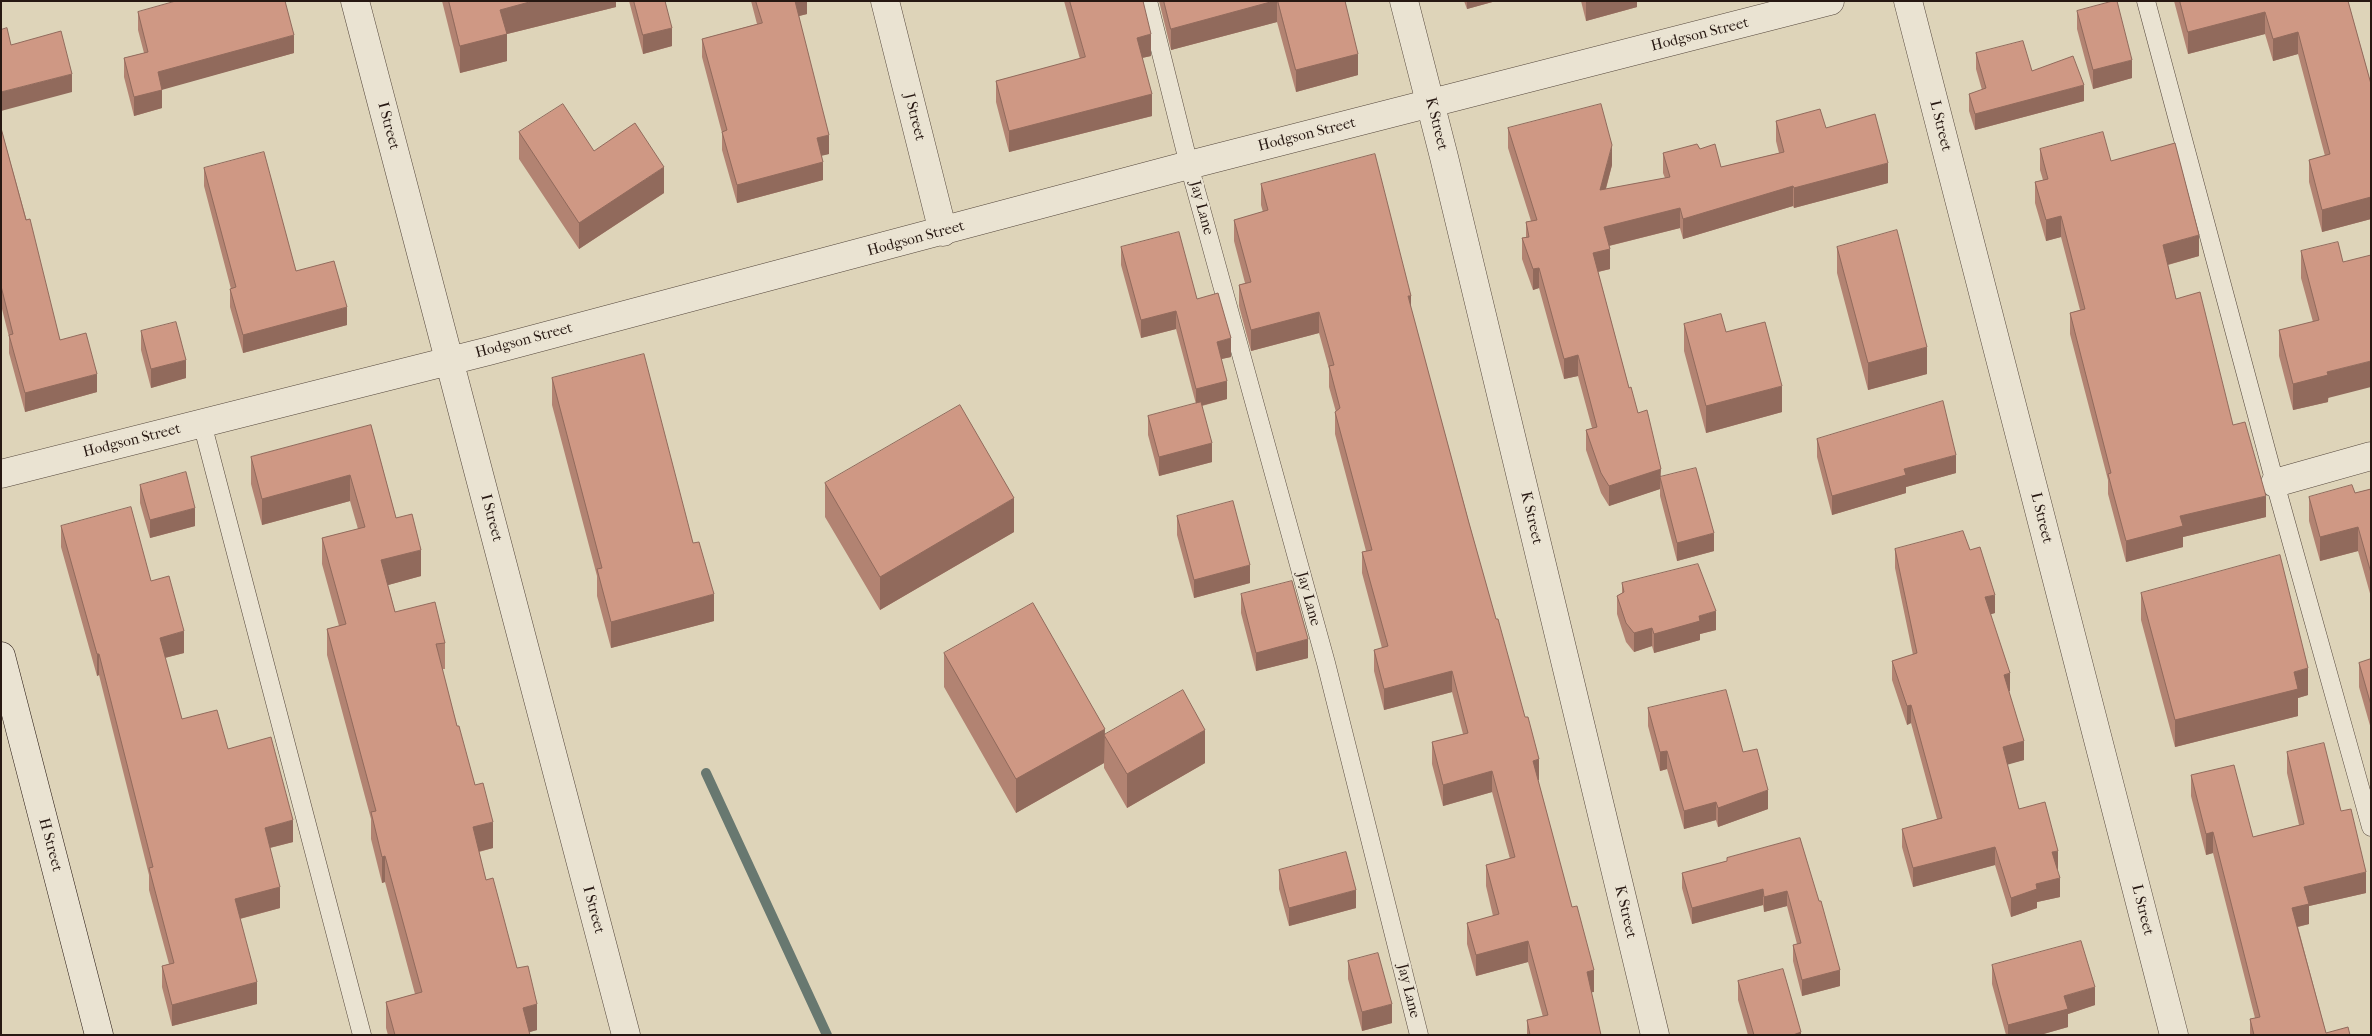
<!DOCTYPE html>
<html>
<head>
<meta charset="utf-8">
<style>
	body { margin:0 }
	#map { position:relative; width:2372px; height:1036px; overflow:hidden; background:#ded4b9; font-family:"IM FELL French Canon",serif }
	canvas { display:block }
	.frame { position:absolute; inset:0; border:2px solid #271812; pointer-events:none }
</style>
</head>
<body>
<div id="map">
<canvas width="2372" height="1036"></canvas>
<div class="frame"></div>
</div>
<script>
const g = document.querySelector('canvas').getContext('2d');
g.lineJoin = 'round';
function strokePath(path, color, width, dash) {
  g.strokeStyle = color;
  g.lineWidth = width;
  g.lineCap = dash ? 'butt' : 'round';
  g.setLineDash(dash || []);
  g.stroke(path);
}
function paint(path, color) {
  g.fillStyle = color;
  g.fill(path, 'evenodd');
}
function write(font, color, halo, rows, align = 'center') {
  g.font = font + ' "IM FELL French Canon",serif';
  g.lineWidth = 4.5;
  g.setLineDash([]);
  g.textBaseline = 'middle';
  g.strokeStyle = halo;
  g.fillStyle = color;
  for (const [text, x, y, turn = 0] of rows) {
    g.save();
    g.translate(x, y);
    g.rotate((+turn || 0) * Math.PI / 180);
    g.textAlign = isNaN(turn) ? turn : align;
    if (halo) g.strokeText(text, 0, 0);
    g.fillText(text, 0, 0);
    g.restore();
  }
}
strokePath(new Path2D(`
	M706 773 827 1035`), '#687870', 10);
const service = new Path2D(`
	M1148 1 1189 165 1326 663 1419 1035
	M2146 1 2275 483 2371 827
	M202 423 362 1035`);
const minor = new Path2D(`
	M1404 1 1444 157 1655 1035
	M1908 1 2174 1035
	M2275 483 2371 456`);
const tertiary = new Path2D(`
	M355 1 626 1035
	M885 1 943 232
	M1 474 489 351 1189 165 1830 1`);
const secondary = new Path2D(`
	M1 656 99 1035`);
strokePath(service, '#55473c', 19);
strokePath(minor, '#55473c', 29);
strokePath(tertiary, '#55473c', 29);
strokePath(secondary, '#271812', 29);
strokePath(service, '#eae3d2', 18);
strokePath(minor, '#eae3d2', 28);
strokePath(tertiary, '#eae3d2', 28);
strokePath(secondary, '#eae3d2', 28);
paint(new Path2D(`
	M442 1H616V7L507 34V61L460 73Z
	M629 1H665L672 46 643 54Z
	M751 1H807V14L799 16 829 154 822 155 823 180 737 203 722 150V133L702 57V39L757 24Z
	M1064 1H1143L1151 56 1142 58 1152 116 1009 152 996 102V81L1080 59Z
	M1159 1H1345L1358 75 1296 92 1277 22 1171 50Z
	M1464 1H1496L1467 9Z
	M1581 1H1637V7L1586 21Z
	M2174 1H2348L2371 84V219L2322 232 2309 182V160L2325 156 2298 54 2273 61 2265 34 2188 54Z
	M2077 11 2132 78 2093 89 2077 29Z
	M138 12 294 53 162 89V108L134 116 124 77V58L144 53 138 30Z
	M1976 53 2032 71 2084 101 1975 130 1969 111V94L1982 90 1976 69Z
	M1776 121 1826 128 1888 183 1794 208 1793 206 1683 239 1680 228 1609 246 1610 269 1598 272 1629 388 1661 477 1714 551 1677 561 1660 496V489L1609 506 1601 493 1586 450V430L1592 428 1578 376 1564 379 1539 288 1533 290 1522 259V238L1526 237V222L1531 221 1508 148V128L1612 165 1606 189 1665 178 1663 173V153L1700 149 1721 167 1779 153 1776 141Z
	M1 128 60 340 97 392 25 412 9 353V337L1 305Z
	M519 132 594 151 664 193 579 249 519 159Z
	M2040 149 2111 161 2199 256 2168 265 2176 299 2233 425 2266 517 2183 537V547L2126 562 2108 494V480L2070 334V313L2080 310 2061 237 2046 241 2035 203V182L2043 180 2040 170Z
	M204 168 296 271 347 325 243 353 230 307V289H231L204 186Z
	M1261 184 1411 309 1539 780H1538L1594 992H1591L1601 1035H1527V1020L1543 1017 1528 962 1476 976 1467 944V923L1493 916 1486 886V865L1510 859 1492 792 1443 806 1432 764V742L1463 734 1452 692 1384 710 1374 671V650L1382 648 1362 573V552L1366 551 1335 434V412H1336L1329 387V369L1319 333 1251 351 1239 306V285L1245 283 1234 241V220L1263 212 1261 205Z
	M1121 247 1197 299 1231 357 1221 359 1227 399 1202 406 1212 462 1159 476 1148 435V416L1196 404 1176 329 1141 338 1121 265Z
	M1837 247 1927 374 1868 390 1837 273Z
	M2301 251 2343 262 2328 402 2293 410 2279 356V330L2313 322 2301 278Z
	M1684 324 1726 332 1782 412 1706 433 1684 351Z
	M141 331 186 378 151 388 141 350Z
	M552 378 714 621 611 648 597 596V576L552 405Z
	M371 425 396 518 421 576 388 585 395 612 445 643V669H442L457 726 475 785 493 848 479 852 486 880 517 968 537 1030 529 1032 530 1035H388L386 1028V1002L415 994 385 882 382 883 371 839V819L327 655V629L339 626 322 564V538L358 529 350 501 262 525 251 484V457Z
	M1817 439 1956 473 1906 487V493L1832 515 1817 457Z
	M825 483 1014 532 880 610 825 517Z
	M140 485 195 526 150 538 140 503Z
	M2371 489V597L2358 551 2320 561 2309 521V497L2355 493Z
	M1177 516 1250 583 1194 598 1177 535Z
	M61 526 151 581 184 653 165 658 182 719 228 749 293 842 270 848 280 908 240 919 257 1004 172 1026 162 987V966L169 964 149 890V875L99 675 97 676 61 547Z
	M1895 549 1995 613 1990 614 2010 691H2009L2024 760 2007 764 2019 809 2058 869H2057L2060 897 2037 902V908L2011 917 1995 865 1913 887 1902 847V829L1937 819 1911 723 1907 725 1892 680V661L1913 655 1895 568Z
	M1622 583 1716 630 1700 634V640L1654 653 1652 646 1634 652 1626 642 1617 614V596L1622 593Z
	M2141 593 2308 695 2298 698V716L2175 747 2141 620Z
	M1241 594 1308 658 1256 671 1241 613Z
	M944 653 1105 734 1205 763 1127 808 1104 768V763L1016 813 944 687Z
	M2371 659V729L2359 687V663Z
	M1648 708 1743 752 1768 809 1718 827 1716 820 1684 829 1667 769 1660 771 1648 726Z
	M2287 752 2341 811 2366 893 2309 906V924L2298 927 2326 1033 2350 1035H2250V1019L2255 1018 2213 853 2206 855 2191 796V775L2253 837 2299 825 2287 773Z
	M1800 838 1840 986 1802 996 1793 961V945L1797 944 1787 906 1764 912 1763 905 1692 924 1682 888V873L1727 861V858Z
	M1279 870 1356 908 1289 926 1279 889Z
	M1348 961 1392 1023 1362 1031 1348 979Z
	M1992 965 2095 1005 2068 1014V1027L2040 1035H2006L1992 984Z
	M1738 981 1801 1035H1748L1738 1000Z`), '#b28372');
paint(new Path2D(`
	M533 1H616V7L507 34V61L460 73V46L500 10Z
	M795 1H807V14L795 17Z
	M1274 1H1277V22L1171 50V29Z
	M1467 1H1496L1467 9Z
	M1591 1H1637V7L1586 21V2Z
	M2265 12V34L2188 54V32Z
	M672 28V46L643 54V35Z
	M2298 32V54L2273 61V39Z
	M1151 34V56L1137 59V38Z
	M294 35V53L158 91V72Z
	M1358 54V75L1296 92V70Z
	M2132 60V78L2093 89V70Z
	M72 74V92L1 111V92Z
	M2084 85V101L1975 130V114Z
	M162 90V108L134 116V97Z
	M1152 94V116L1009 152V131Z
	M829 135V154L817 157V138Z
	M1612 145V165L1600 210V190Z
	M823 162V180L737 203V185Z
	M1888 163V183L1794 208V188Z
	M664 167V193L579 249V223Z
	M1793 186V206L1683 239V219Z
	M2371 197V219L2322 232V210Z
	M1680 208V228L1604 247V227Z
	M2061 216V237L2046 241V220Z
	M2199 235V256L2163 266V245Z
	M1610 249V269L1593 273V253Z
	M1539 268V288L1533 290V269Z
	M1408 296H1411V317Z
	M347 307V325L243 353V335Z
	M1176 311V329L1141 338V320Z
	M1319 312V333L1251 351V330Z
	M1231 338V357L1217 360V342Z
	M1927 347V374L1868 390V363Z
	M1578 355V376L1564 379V359Z
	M186 360V378L151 388V369Z
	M2371 361V387L2328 398V402L2293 410V384L2327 372Z
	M97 374V392L25 412V393Z
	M1227 381V399L1196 407V389Z
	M1782 386V412L1706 433V406Z
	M1212 443V462L1159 476V457Z
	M1956 455V473L1906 487V493L1832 515V496L1904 469Z
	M1661 469 1660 489 1609 506V486Z
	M350 475V501L262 525V499Z
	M2266 496V517L2183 537V547L2126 562V541L2180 516Z
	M1014 498V532L880 610V577Z
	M195 508V526L150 538V520Z
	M2358 527V551L2320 561V537Z
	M1714 533V551L1677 561V543Z
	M421 550V576L381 587V560Z
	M1250 565V583L1194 598V580Z
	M714 594V621L611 648V622Z
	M1995 595V613L1985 616V597Z
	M1716 611V630L1700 634V640L1654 653V634L1699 616Z
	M1652 628V646L1634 652V633Z
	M184 631V653L160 659V638Z
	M1308 639V658L1256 671V653Z
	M97 654H99V675L97 676Z
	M2308 668V695L2298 698V716L2175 747V720L2294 672Z
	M1452 671V692L1384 710V689Z
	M2010 673V691L2004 693V675Z
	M1911 705V723L1907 725V706Z
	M1105 729 1104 763 1016 813V779Z
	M1205 730V763L1127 808V774Z
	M2024 741V760L2003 766V747Z
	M1667 751V769L1660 771V752Z
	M1539 759V780L1533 782V761Z
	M1492 771V792L1443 806V785Z
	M1768 790V809L1718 827V808Z
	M1716 802V820L1684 829V811Z
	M293 820V842L265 849V828Z
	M493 822V848L473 853V827Z
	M2213 832V853L2206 855V834Z
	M1995 847V865L1913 887V868Z
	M2058 851V869L2052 871V852Z
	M385 856V882L382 883V857Z
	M2366 872V893L2309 906V924L2292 928V908L2304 887Z
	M2060 878V897L2037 902V908L2011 917V898L2036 884Z
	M280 887V908L235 920V899Z
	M1763 889V905L1692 924V908Z
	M1356 890V908L1289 926V908Z
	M1787 891V906L1764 912V897Z
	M1528 941V962L1476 976V955Z
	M1594 970V992L1587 993V972Z
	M1840 970V986L1802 996V980Z
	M257 982V1004L172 1026V1005Z
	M2095 987V1005L2068 1014V1027L2040 1035H2008V1025L2064 996Z
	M537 1004V1030L523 1034V1008Z
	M1392 1004V1023L1362 1031V1012Z
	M1801 1032V1035H1793Z`), '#916a5c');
const building = new Path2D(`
	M176 1H285L294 35 158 72 162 90 134 97 124 58 148 52 138 12Z
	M449 1H533L500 10 507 34 460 46Z
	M634 1H665L672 28 643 35Z
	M756 1H795L829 135 817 138 823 162 737 185 722 132 727 130 702 39 762 23Z
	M1070 1H1143L1151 34 1137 38 1152 94 1009 131 996 81 1085 57Z
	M1164 1H1274L1171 29Z
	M1278 1H1345L1358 54 1296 70Z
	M2113 1H2117L2132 60 2093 70 2077 11Z
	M2180 1H2348L2371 84V197L2322 210 2309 160 2330 154 2298 32 2273 39 2265 12 2188 32Z
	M7 28 11 45 61 31 72 74 1 92V30Z
	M2023 41 2032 71 2073 56 2084 85 1975 114 1969 94 1986 88 1976 53Z
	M563 104 594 151 635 123 664 167 579 223 519 132Z
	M1601 104 1612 145 1600 190 1670 177 1663 153 1697 144 1700 149 1715 144 1721 167 1784 152 1776 121 1820 109 1826 128 1875 114 1888 163 1794 188 1793 186 1683 219 1680 208 1604 227 1610 249 1593 253 1629 388 1631 387 1638 413 1647 410 1661 469 1609 486 1601 473 1586 430 1597 427 1578 355 1564 359 1539 268 1533 269 1522 238 1529 237 1526 222 1537 220 1508 128Z
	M1 128 26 220 30 219 60 340 86 333 97 374 25 393 9 335 13 334 1 286Z
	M2103 132 2111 161 2175 143 2199 235 2163 245 2176 299 2200 292 2233 425 2245 422 2266 496 2180 516 2183 526 2126 541 2108 474 2111 473 2070 313 2085 309 2061 216 2046 220 2035 182 2048 179 2040 149Z
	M264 152 296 271 334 261 347 307 243 335 230 289 236 287 204 168Z
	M1375 154 1411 296H1408L1469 523 1496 619H1498L1525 717H1528L1539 759 1533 761 1572 907 1577 906 1594 970 1587 972 1601 1035H1530L1527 1020 1548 1015 1528 941 1476 955 1467 923 1499 914 1486 865 1515 857 1492 771 1443 785 1432 742 1468 733 1452 671 1384 689 1374 650 1388 646 1362 552 1372 550 1335 412 1340 408 1329 366 1334 365 1319 312 1251 330 1239 285 1251 282 1234 220 1268 210 1261 184Z
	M1897 230 1927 347 1868 363 1837 247Z
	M1179 232 1197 299 1218 293 1231 338 1217 342 1227 381 1196 389 1176 311 1141 320 1121 247Z
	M2338 242 2343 262 2371 255V361L2327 372 2328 375 2293 384 2279 330 2319 320 2301 251Z
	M1721 314 1726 332 1765 322 1782 386 1706 406 1684 324Z
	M176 322 186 360 151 369 141 331Z
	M644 354 693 543 699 542 714 594 611 622 597 569 602 568 552 378Z
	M1943 401 1956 455 1904 469 1906 475 1832 496 1817 439Z
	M1201 402 1212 443 1159 457 1148 416Z
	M960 405 1014 498 880 577 825 483Z
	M371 425 396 518 412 514 421 550 381 560 395 612 435 602 445 643 436 644 457 726H459L475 785 483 783 493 822 473 827 486 880 493 878 517 968 528 966 537 1004 523 1008 530 1035H395L386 1002 422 992 385 856 382 857 371 812 376 811 327 629 346 624 322 538 365 527 350 475 262 499 251 457Z
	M1696 468 1714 533 1677 543 1660 477Z
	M186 472 195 508 150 520 140 485Z
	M2352 485 2355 493 2371 489V573L2358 527 2320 537 2309 497Z
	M1233 501 1250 565 1194 580 1177 516Z
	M131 507 151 581 169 576 184 631 160 638 182 719 217 710 228 749 271 737 293 820 265 828 280 887 235 899 257 982 172 1005 162 966 174 963 149 868 153 867 99 654H97L61 526Z
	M1963 531 1970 550 1980 547 1995 595 1985 597 2010 673 2004 675 2024 741 2003 747 2019 809 2045 802 2058 851 2052 852 2060 878 2036 884 2037 889 2011 898 1995 847 1913 868 1902 829 1942 818 1911 705 1907 706 1892 661 1917 653 1895 549Z
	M2280 555 2308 668 2294 672 2298 689 2175 720 2141 593Z
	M1698 564 1716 611 1699 616 1700 621 1654 634 1652 628 1634 633 1626 623 1617 596 1624 592 1622 583Z
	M1292 581 1308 639 1256 653 1241 594Z
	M1033 603 1105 729 1016 779 944 653Z
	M2371 659V705L2359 663Z
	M1183 690 1205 730 1127 774 1104 735Z
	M1726 690 1743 752 1757 749 1768 790 1718 808 1716 802 1684 811 1667 751 1660 752 1648 708Z
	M2324 743 2341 811 2351 809 2366 872 2304 887 2309 904 2292 908 2326 1033 2348 1027 2350 1035H2254L2250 1019 2260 1017 2213 832 2206 834 2191 775 2234 765 2253 837 2304 824 2287 752Z
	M1800 838 1819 901H1821L1840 970 1802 980 1793 945 1801 943 1787 891 1764 897 1763 889 1692 908 1682 873 1727 861V858Z
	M1346 852 1356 890 1289 908 1279 870Z
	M2081 941 2095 987 2064 996 2068 1009 2008 1025 1992 965Z
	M1378 953 1392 1004 1362 1012 1348 961Z
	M1783 969 1801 1032 1793 1035H1754L1738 981Z`);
paint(building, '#cf9884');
strokePath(building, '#916a5c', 1);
write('15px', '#271812', '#eae3d2', [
	["Hodgson Street",1700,35,-14],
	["J Street",914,117,76],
	["K Street",1436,124,76],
	["I Street",388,126,75],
	["L Street",1940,126,76],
	["Hodgson Street",1307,135,-14],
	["Jay Lane",1201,208,75],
	["Hodgson Street",916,239,-15],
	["Hodgson Street",524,341,-15],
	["Hodgson Street",132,441,-14],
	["I Street",491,518,75],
	["K Street",1531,518,77],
	["L Street",2041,518,76],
	["Jay Lane",1308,599,75],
	["H Street",50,845,75],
	["I Street",593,910,75],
	["L Street",2142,910,76],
	["K Street",1625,912,77],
	["Jay Lane",1408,991,76]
]);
</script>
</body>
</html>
